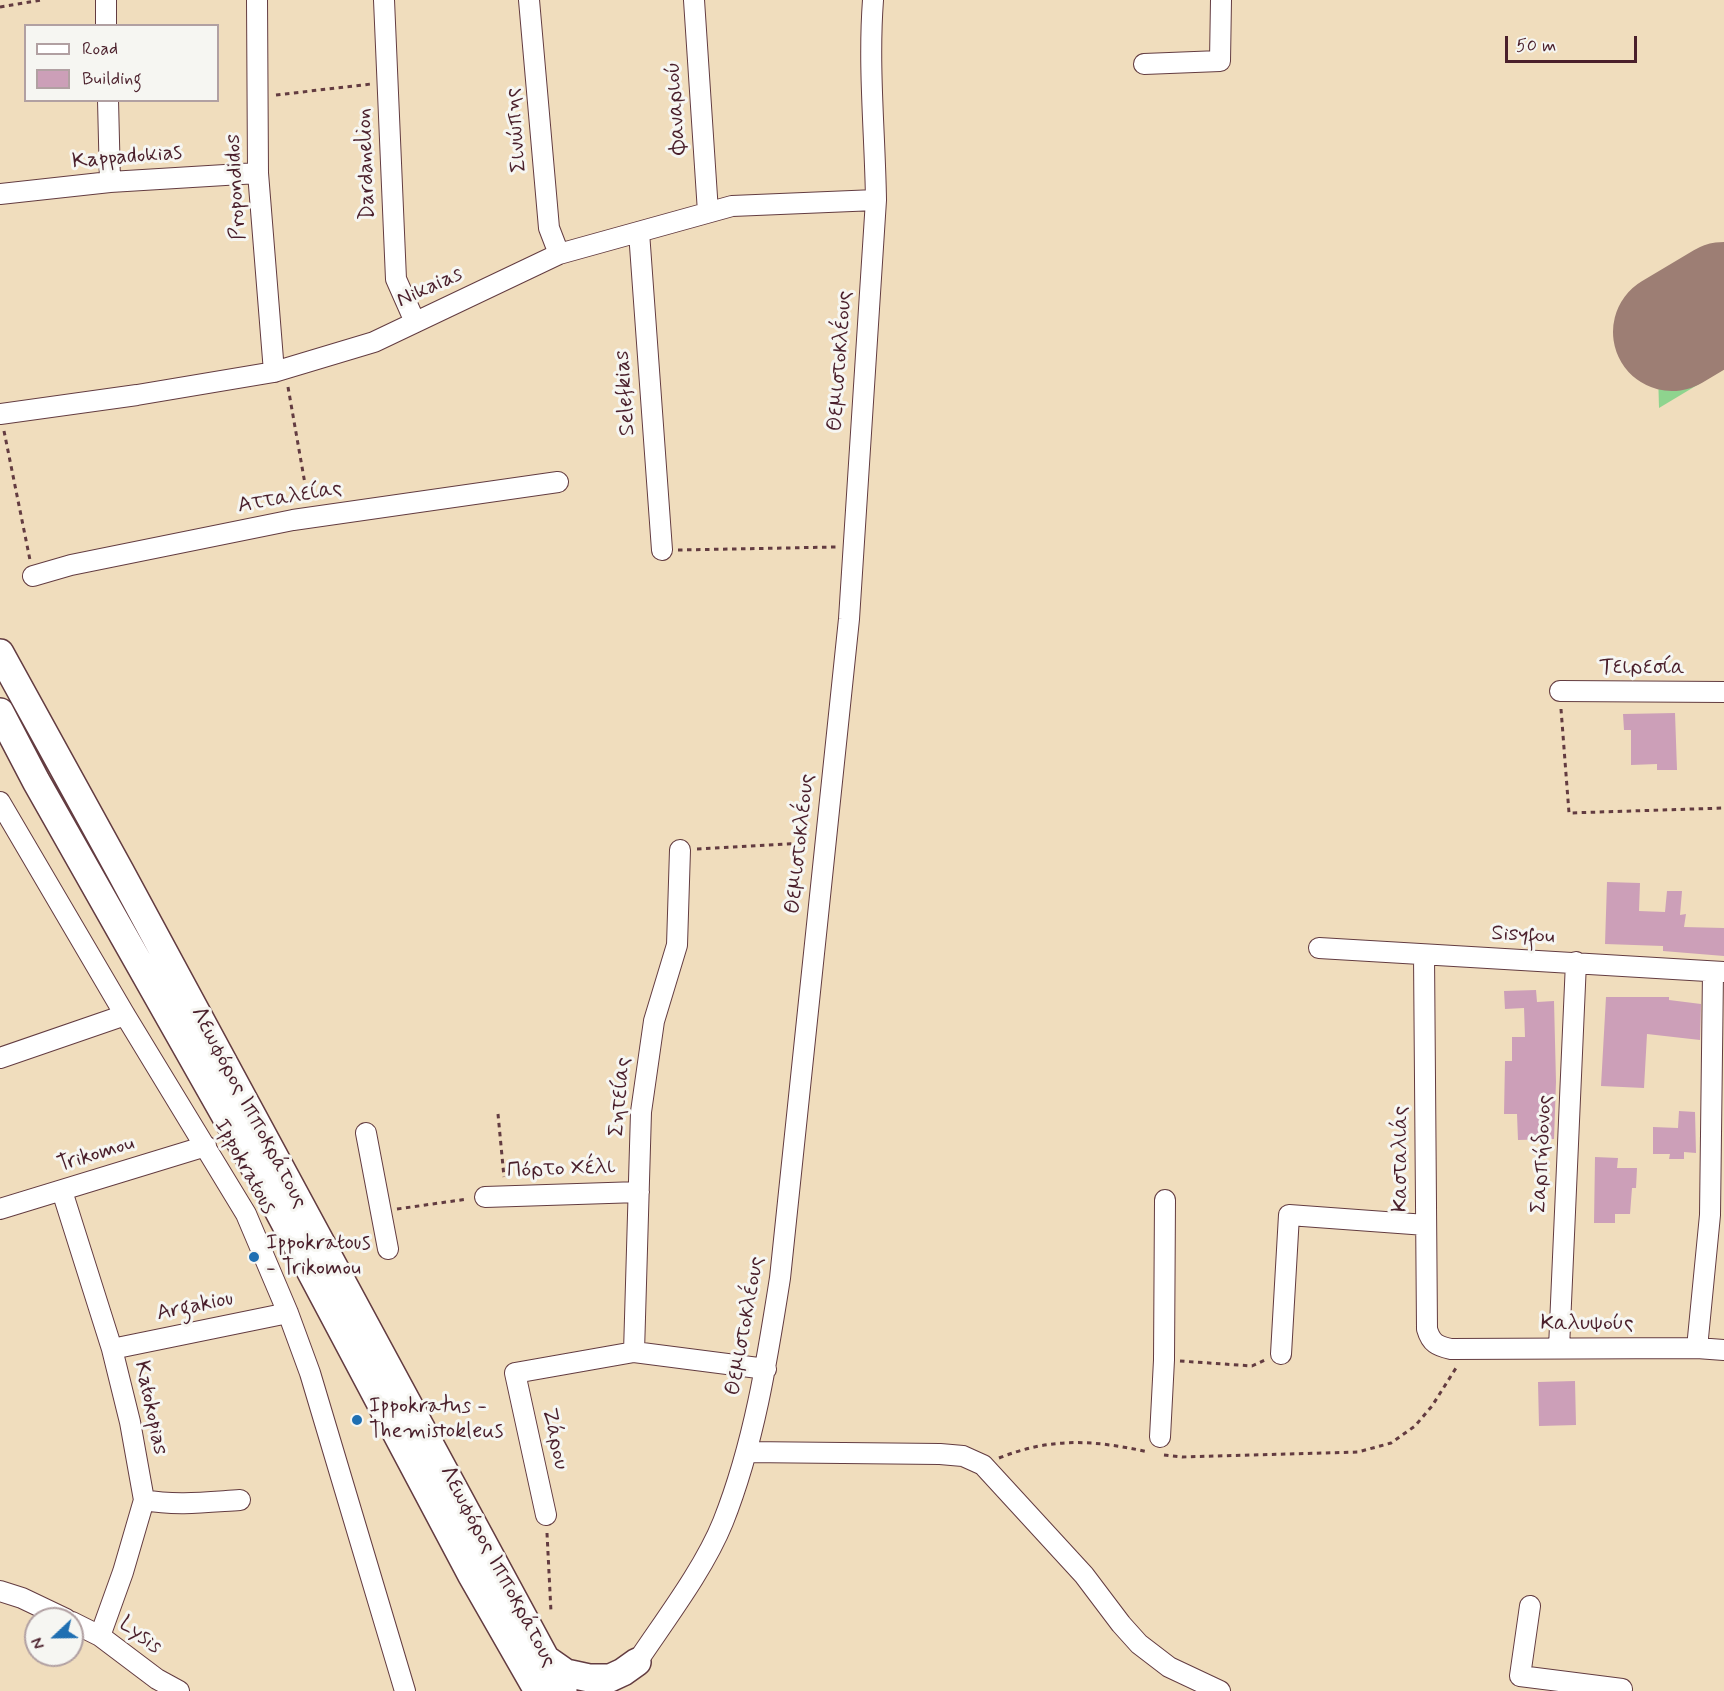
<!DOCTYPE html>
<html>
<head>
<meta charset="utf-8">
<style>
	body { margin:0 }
	#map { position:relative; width:1724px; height:1691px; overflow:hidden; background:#f0ddbd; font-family:Mynerve,sans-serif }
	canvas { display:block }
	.legend { position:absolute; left:24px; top:24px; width:195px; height:78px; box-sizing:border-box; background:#f6f6f2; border:2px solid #b1a0a2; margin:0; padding:8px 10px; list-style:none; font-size:18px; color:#4a1f2b }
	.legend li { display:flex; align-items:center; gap:12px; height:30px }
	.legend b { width:30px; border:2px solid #b1a0a2 }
	.north { position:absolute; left:24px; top:1607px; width:60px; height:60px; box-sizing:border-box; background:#f6f6f2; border:2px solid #b1a0a2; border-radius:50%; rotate:248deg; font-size:16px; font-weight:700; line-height:24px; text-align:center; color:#4a1f2b }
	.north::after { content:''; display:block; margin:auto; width:21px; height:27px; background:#1f6fb2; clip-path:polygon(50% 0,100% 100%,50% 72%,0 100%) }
	.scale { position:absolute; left:1505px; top:36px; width:132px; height:27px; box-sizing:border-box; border:3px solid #4a1f2b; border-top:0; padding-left:8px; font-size:18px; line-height:21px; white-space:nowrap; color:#4a1f2b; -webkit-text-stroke:4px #f6f6f2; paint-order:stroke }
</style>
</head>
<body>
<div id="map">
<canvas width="1724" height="1691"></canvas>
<ul class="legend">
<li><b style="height:8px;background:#fff"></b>Road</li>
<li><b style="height:16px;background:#cc9fb8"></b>Building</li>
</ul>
<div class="north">N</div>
<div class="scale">50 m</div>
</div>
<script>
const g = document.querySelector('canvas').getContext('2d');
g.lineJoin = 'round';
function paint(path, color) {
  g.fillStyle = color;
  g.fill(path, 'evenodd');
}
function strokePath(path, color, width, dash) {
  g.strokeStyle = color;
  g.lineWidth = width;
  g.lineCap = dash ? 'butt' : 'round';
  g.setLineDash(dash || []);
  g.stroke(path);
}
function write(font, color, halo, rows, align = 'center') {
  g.font = font + ' Mynerve,sans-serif';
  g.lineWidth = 6;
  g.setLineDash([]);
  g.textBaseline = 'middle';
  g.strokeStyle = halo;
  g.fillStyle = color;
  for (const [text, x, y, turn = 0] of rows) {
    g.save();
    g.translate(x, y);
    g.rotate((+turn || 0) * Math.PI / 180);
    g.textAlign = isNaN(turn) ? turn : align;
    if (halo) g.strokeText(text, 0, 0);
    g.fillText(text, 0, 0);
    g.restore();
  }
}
paint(new Path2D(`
	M1724 333V369L1659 408 1658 372Z`), '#8ed48e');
strokePath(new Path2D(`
	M1672 332 1724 301`), '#9d7e74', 118);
paint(new Path2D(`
	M1675 713 1677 770H1657V764L1631 765V730H1624L1623 714Z
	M1607 882 1640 883 1639 911 1665 912 1667 891H1682L1680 915 1686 914 1684 927 1724 928V956L1663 951V946L1605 944Z
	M1536 990 1537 1002 1554 1001 1556 1082 1554 1139 1518 1140 1517 1114H1504L1505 1061H1512V1037H1525L1524 1008 1505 1009 1504 991Z
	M1606 997H1669V1000L1701 1004 1700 1040 1647 1034 1644 1088 1601 1086Z
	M1679 1111 1695 1112 1696 1153 1684 1152V1159H1669L1670 1154H1653V1127L1678 1128Z
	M1595 1157 1618 1158 1617 1168H1637L1636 1188H1632L1630 1214H1615V1223H1594Z
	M1575 1381 1576 1425 1539 1426 1538 1382Z`), '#cc9fb8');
const street = new Path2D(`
	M106 0V26
	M257 0 258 173 274 372
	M384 0 396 279 415 322
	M529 0 549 228 559 254
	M694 0 708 212
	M1144 64 1220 61 1221 0
	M108 100 110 182
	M0 194 110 182 258 173
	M639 232 662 550
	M0 414 137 395 274 372 374 342 559 254 732 206 876 200
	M33 576 71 565 293 520 558 482
	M1560 691 1724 692
	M0 802 125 1015 246 1214 288 1313 310 1373 405 1691
	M1319 948 1724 972
	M1424 955 1427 1329C1431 1343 1437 1346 1451 1349L1697 1348 1724 1350
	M0 1058 125 1015
	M366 1133 388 1249
	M62 1191 112 1349 130 1422 144 1500 123 1572 100 1636
	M485 1197 639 1192
	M0 1209 206 1146
	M1559 1348 1576 962
	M1697 1348 1710 1215 1713 972
	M112 1349 288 1313
	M634 1352 641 1112 654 1021 677 945 680 850
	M1281 1354 1289 1215 1426 1225
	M1160 1437 1164 1360 1165 1200
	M746 1452 940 1454 963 1456 983 1465 1084 1575 1121 1624 1139 1644 1169 1667 1220 1691
	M144 1500C176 1506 208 1502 240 1500
	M546 1515 515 1373 634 1352 766 1369
	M0 1591 22 1598 66 1619
	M1530 1606 1520 1676 1622 1689
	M72 1622 100 1636 157 1679 179 1691
	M637 1662C665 1620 704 1569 723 1522 754 1444 767 1361 780 1278L849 619 876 200C875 134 868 67 873 0`);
const secondary = new Path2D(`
	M0 653 120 871 563 1691
	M0 712 36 781 268 1191 471 1574 538 1691
	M546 1659 566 1673 589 1678H610L623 1672 637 1662`);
strokePath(street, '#633c41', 22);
strokePath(secondary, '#633c41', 30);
strokePath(new Path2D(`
	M0 7 42 0
	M276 95 371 84
	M288 387 308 501
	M4 431 30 560
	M678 550 837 547
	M1561 709 1569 813 1724 808
	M697 849 807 843
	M498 1114 504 1177
	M397 1209 468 1199
	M1180 1361 1252 1366 1265 1360
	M1164 1455 1182 1457 1358 1452 1391 1443 1415 1426 1432 1406 1456 1368
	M999 1458C1051 1437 1095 1440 1148 1452
	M547 1533 551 1612`), '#633c41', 3, [4.5, 4.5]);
strokePath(street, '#fff', 20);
strokePath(secondary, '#fff', 27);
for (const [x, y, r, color] of [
	[254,1257,6,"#1f6fb2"],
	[357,1420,6,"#1f6fb2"]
]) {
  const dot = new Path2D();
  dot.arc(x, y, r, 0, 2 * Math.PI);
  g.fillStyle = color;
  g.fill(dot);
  strokePath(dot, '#f6f6f2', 2);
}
write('22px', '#4a1f2b', '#f6f6f2', [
	["Φαναριού",677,108,-94],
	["Σινώπης",517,130,-95],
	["Kappadokias",127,158,-5],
	["Dardanelion",367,164,-92],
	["Propondidos",237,187,-93],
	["Nikaias",430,288,-25],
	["Θεμιστοκλέους",841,361,-86],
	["Selefkias",626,393,-94],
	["Ατταλείας",290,498,-10],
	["Τειρεσία",1642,668],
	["Θεμιστοκλέους",801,844,-84],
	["Sisyfou",1523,936,3],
	["Σητείας",621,1097,-85],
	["Λεωφόρος Ιπποκράτους",248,1108,62],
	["Σαρπήδονος",1543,1154,-87],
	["Trikomou",96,1155,-17],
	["Κασταλιάς",1401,1159,-90],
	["Ippokratous",244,1167,61],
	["Πόρτο Χέλι",561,1170,-2],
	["Argakiou",195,1307,-12],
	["Καλυψούς",1587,1324],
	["Θεμιστοκλέους",746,1326,-80],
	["Katokopias",150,1408,78],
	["Ζάρου",554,1439,78],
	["Λεωφόρος Ιπποκράτους",497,1567,62],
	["Lysis",140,1636,37]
]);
write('22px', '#4a1f2b', '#f6f6f2', [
	["Ippokratous",266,1244],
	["- Trikomou",266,1269],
	["Ippokratus -",369,1407],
	["Themistokleus",369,1432]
], 'left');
</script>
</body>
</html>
